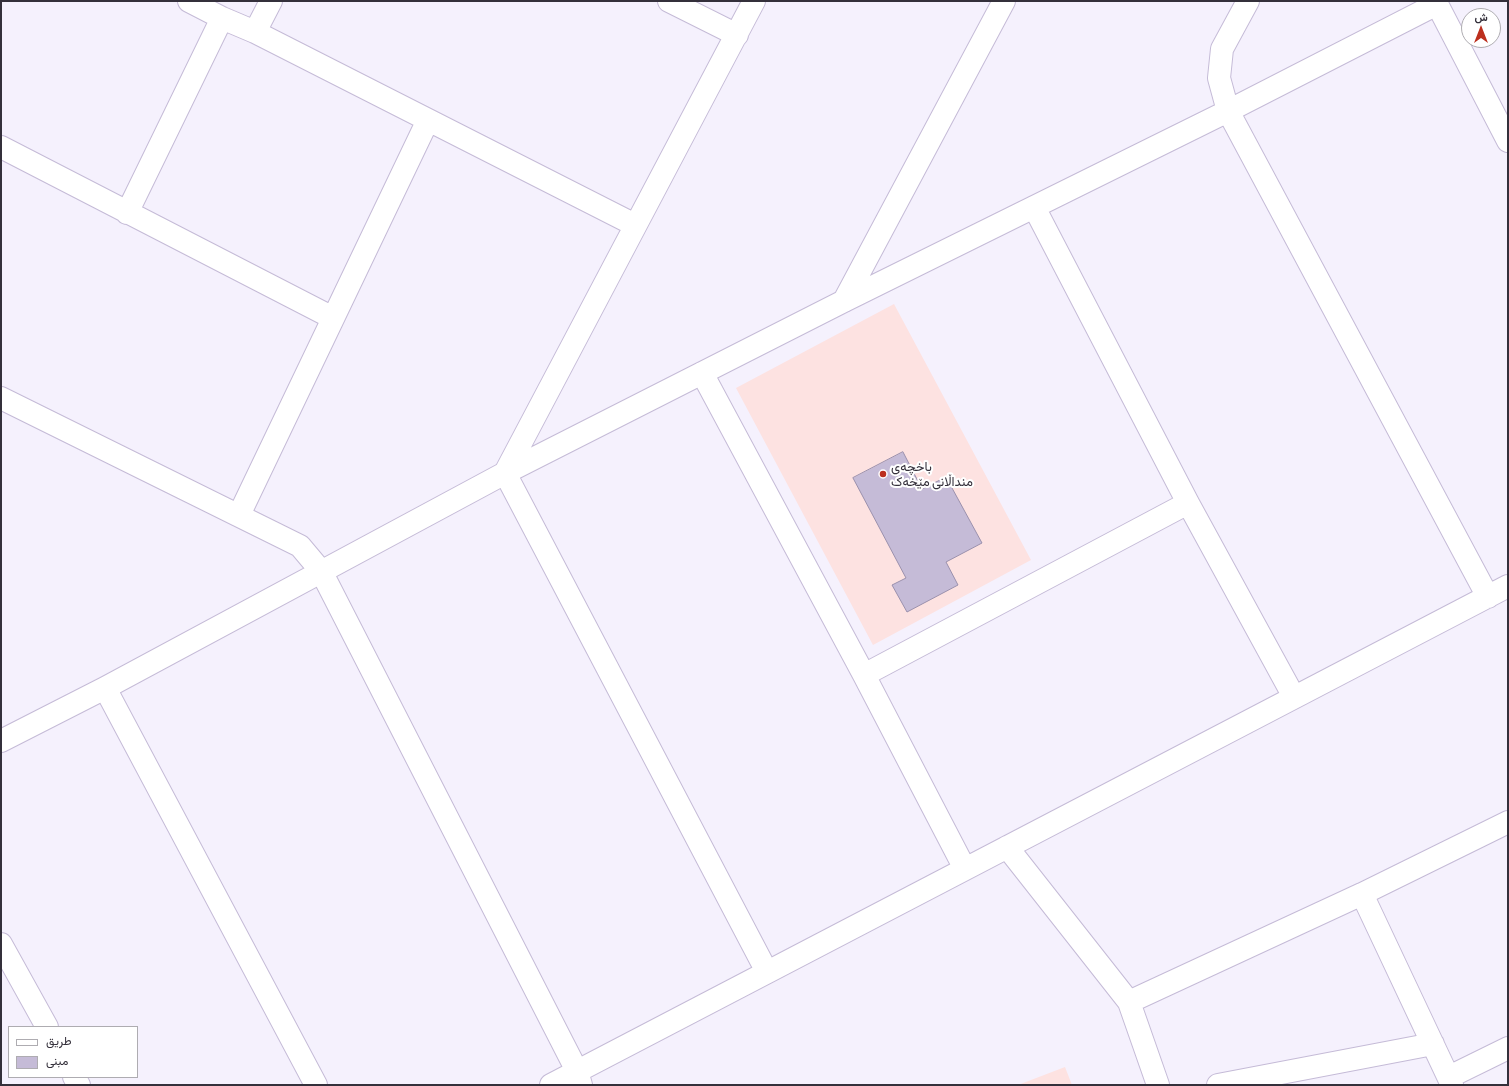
<!DOCTYPE html>
<html>
<head>
<meta charset="utf-8">
<style>
	body { margin:0 }
	#map { position:relative; width:1509px; height:1086px; overflow:hidden; background:#f5f1fd; font-family:"Crimson Pro",Vazirmatn,serif }
	canvas { display:block }
	.frame { position:absolute; inset:0; border:2px solid #34303b; pointer-events:none }
	.legend { position:absolute; left:8px; top:1026px; width:130px; height:52px; box-sizing:border-box; background:#fff; border:1px solid #aeacb1; margin:0; padding:5px 7px; list-style:none; font-size:12px; color:#34303b }
	.legend li { display:flex; align-items:center; gap:8px; height:20px }
	.legend b { width:20px; border:1px solid #aeacb1 }
	.north { position:absolute; left:1461px; top:8px; width:40px; height:40px; box-sizing:border-box; background:#fff; border:1px solid #aeacb1; border-radius:50%; rotate:0deg; font-size:11px; font-weight:700; line-height:16px; text-align:center; color:#34303b }
	.north::after { content:''; display:block; margin:auto; width:14px; height:18px; background:#bc2f1e; clip-path:polygon(50% 0,100% 100%,50% 72%,0 100%) }
</style>
</head>
<body>
<div id="map">
<canvas width="1509" height="1086"></canvas>
<div class="frame"></div>
<ul class="legend">
<li><b style="height:5px;background:#fff"></b>طريق</li>
<li><b style="height:11px;background:#c5bbd7"></b>مبنى</li>
</ul>
<div class="north">ش</div>
</div>
<script>
const g = document.querySelector('canvas').getContext('2d');
g.lineJoin = 'round';
function paint(path, color) {
  g.fillStyle = color;
  g.fill(path, 'evenodd');
}
function strokePath(path, color, width, dash) {
  g.strokeStyle = color;
  g.lineWidth = width;
  g.lineCap = dash ? 'butt' : 'round';
  g.setLineDash(dash || []);
  g.stroke(path);
}
function write(font, color, halo, rows, align = 'center') {
  g.font = font + ' "Crimson Pro",Vazirmatn,serif';
  g.lineWidth = 4;
  g.setLineDash([]);
  g.textBaseline = 'middle';
  g.strokeStyle = halo;
  g.fillStyle = color;
  for (const [text, x, y, turn = 0] of rows) {
    g.save();
    g.translate(x, y);
    g.rotate((+turn || 0) * Math.PI / 180);
    g.textAlign = isNaN(turn) ? turn : align;
    if (halo) g.strokeText(text, 0, 0);
    g.fillText(text, 0, 0);
    g.restore();
  }
}
paint(new Path2D(`
	M894 304 1031 560 873 645 736 388Z
	M1065 1067 1072 1085H1018Z`), '#fde2e1');
const building = new Path2D(`
	M903 452 922 489 946 477 982 543 946 562 958 585 907 612 892 585 906 578 853 478Z`);
paint(building, '#c5bbd7');
strokePath(building, '#9b91ad', 1);
const minor = new Path2D(`
	M189 1 222 18 255 32 635 225
	M669 1 737 35
	M754 1 505 473 767 972
	M1248 1 1222 49 1219 78 1228 111 1488 597
	M255 32 271 1
	M1 147 333 318
	M1034 207 1188 503 1294 697
	M127 213 222 18
	M844 301 1004 1
	M702 373 864 675 965 869
	M1 398 300 546 321 571 577 1071 581 1085
	M239 515 428 120
	M864 675 1188 503
	M105 688 316 1085
	M1 741 105 688 505 473 844 301 1228 111 1437 4 1508 141
	M1007 847 1129 1002 1158 1085
	M1362 894 1452 1085
	M1 944 47 1027
	M1129 1002 1362 894 1508 822
	M74 1077 79 1085
	M1449 1077 1508 1048
	M551 1085 1508 586
	M1218 1085 1433 1044`);
strokePath(minor, '#c5bbd7', 24);
strokePath(minor, '#fff', 22);
for (const [x, y, r, color] of [
	[883,474,4,"#bc2f1e"]
]) {
  const dot = new Path2D();
  dot.arc(x, y, r, 0, 2 * Math.PI);
  g.fillStyle = color;
  g.fill(dot);
  strokePath(dot, '#fff', 1.5);
}
write('13px', '#34303b', '#fff', [
	["باخچەی",891,467],
	["منداڵانی مێخەک",891,482]
], 'left');
</script>
</body>
</html>
